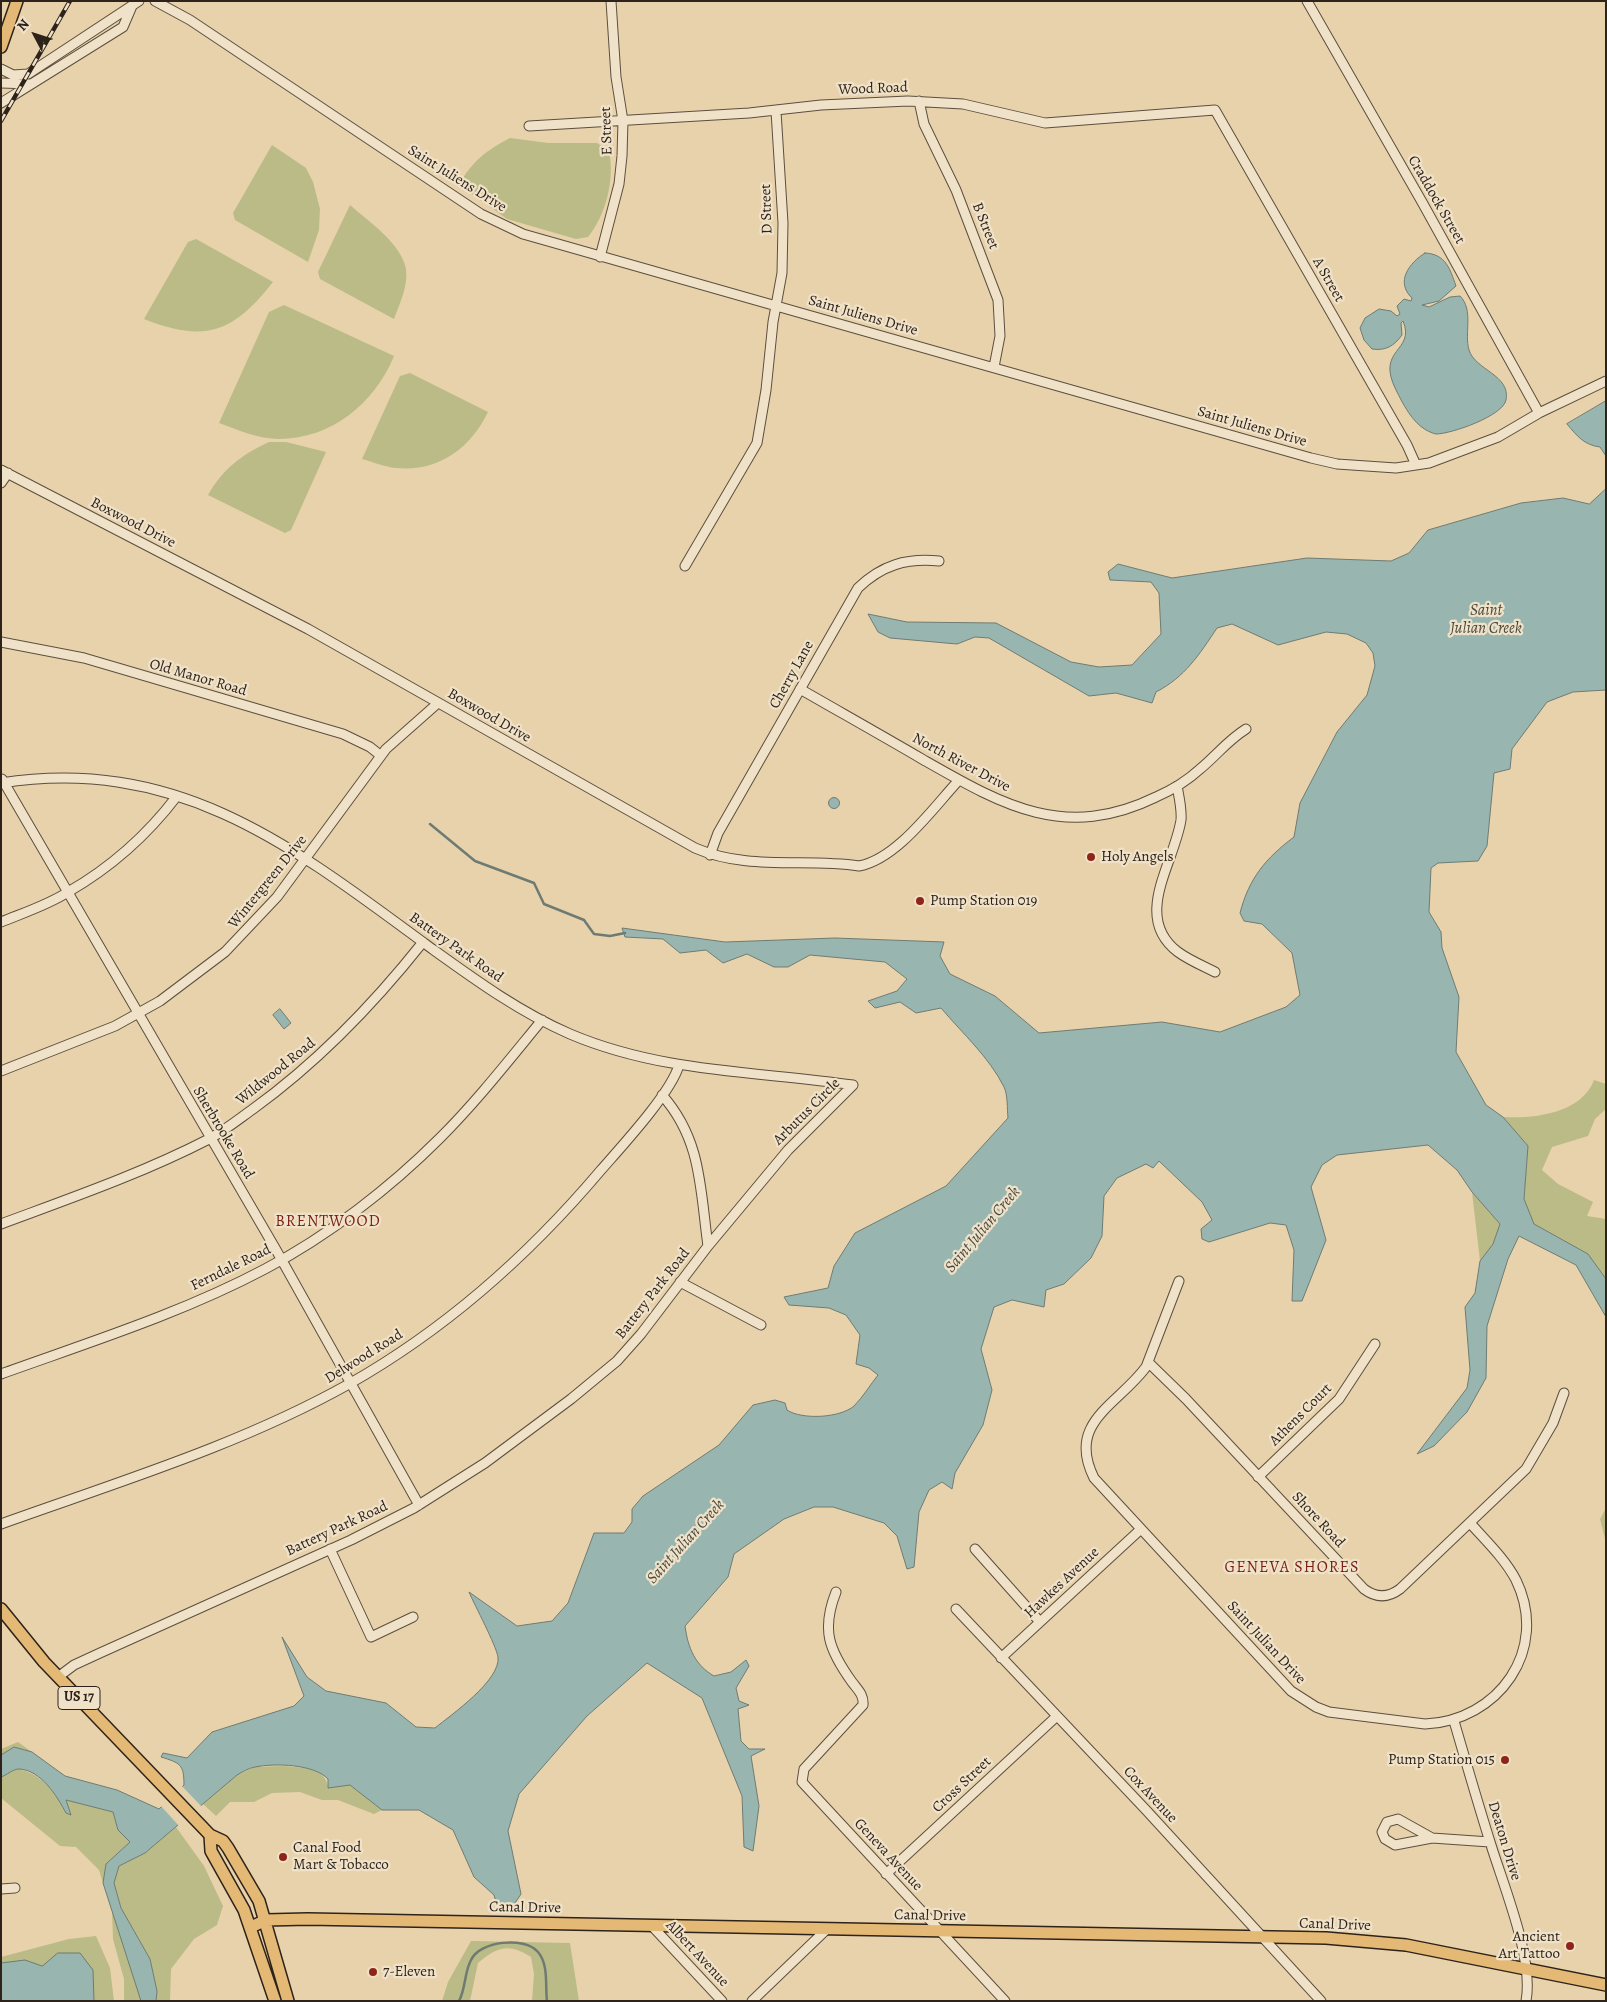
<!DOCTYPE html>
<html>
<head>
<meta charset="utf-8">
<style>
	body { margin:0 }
	#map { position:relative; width:1607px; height:2002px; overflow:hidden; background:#e8d2ab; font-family:Alegreya,serif }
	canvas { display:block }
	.frame { position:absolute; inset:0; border:2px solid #2e231a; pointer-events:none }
	.north { position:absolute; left:10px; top:10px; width:50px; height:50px; -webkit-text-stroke:4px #f0e2c8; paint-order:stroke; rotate:310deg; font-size:14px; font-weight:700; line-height:20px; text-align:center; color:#2e231a }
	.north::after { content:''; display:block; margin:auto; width:18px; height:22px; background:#2e231a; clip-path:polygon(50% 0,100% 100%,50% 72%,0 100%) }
</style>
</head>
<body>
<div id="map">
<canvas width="1607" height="2002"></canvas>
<div class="frame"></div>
<div class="north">N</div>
</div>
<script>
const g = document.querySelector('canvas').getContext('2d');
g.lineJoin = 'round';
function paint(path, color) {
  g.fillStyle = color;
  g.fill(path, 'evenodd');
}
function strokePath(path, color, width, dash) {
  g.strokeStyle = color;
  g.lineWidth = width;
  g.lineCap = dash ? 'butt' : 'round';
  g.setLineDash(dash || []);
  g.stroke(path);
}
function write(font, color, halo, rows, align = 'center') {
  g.font = font + ' Alegreya,serif';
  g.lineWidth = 4.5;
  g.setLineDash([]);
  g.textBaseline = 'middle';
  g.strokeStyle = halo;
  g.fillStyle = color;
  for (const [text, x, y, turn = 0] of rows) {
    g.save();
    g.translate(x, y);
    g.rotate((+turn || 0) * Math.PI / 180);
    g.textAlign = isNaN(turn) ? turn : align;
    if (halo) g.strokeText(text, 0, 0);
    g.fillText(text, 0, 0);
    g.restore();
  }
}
paint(new Path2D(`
	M510 138 548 143H597L609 151C615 179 606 215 588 237L576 239 507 219 459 185C472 161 487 150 510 138Z
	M272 145 306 168 313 182 320 209 319 230 308 262 235 220 233 213Z
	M350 205C368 221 398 241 405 265 410 282 400 303 394 319L320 279 318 272Z
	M196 239 273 282C233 333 205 343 144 319L188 242Z
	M284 305 394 356C375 403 331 439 279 439 258 439 239 430 219 423L269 312Z
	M410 373 488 412C470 449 438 472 396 468 385 467 373 462 362 459L400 376Z
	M269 442H286L326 452 291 530 285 533 208 495C223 469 241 455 269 442Z
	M1594 1080 1606 1084V1109L1595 1119 1588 1136 1552 1147 1542 1170 1558 1184 1593 1202 1587 1216 1606 1219V1279L1588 1254 1534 1224 1524 1199 1528 1146 1503 1117C1534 1119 1582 1113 1594 1080Z
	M1472 1192 1500 1224 1493 1244 1480 1261Z
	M1606 1508V1543L1600 1519Z
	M18 1742 32 1752 14 1747 1 1755V1749Z
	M283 1766C301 1768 326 1766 328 1788L350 1785 382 1810 374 1814 338 1800H322L300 1792 272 1793 254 1802H230L216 1816 203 1804 237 1775 255 1767Z
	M17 1769C41 1773 56 1792 66 1813L71 1814 65 1799 113 1812 118 1830 130 1842 106 1864 103 1883 99 1870 76 1847 60 1846 1 1798V1777Z
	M176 1827 204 1866 223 1906 217 1925 194 1939 171 1969 170 2001H156L157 1991 150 1959 121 1908 114 1883 119 1866 145 1853Z
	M112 1911 142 1998 141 2001H124V1979L113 1939Z
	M96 1936 110 1968 114 2001H1V1957L69 1939Z
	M471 1941 570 1943 579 2001H532L534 1974 531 1957C510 1943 497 1946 478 1963L470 2001H442L448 1982Z`), '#babb86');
const water = new Path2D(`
	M1425 253C1446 254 1450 269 1456 286L1439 301 1422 305 1429 307 1450 297 1460 296C1474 310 1464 333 1469 350 1475 370 1511 375 1506 400 1503 416 1451 434 1436 434 1434 434 1428 431 1426 430 1412 422 1403 404 1396 390 1375 348 1416 352 1403 321L1401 323 1402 335C1394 346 1386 351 1372 349L1364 340 1360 328 1365 318 1379 309 1391 311 1397 316 1400 314 1397 306 1404 299 1411 301 1412 298C1395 282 1409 263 1425 253Z
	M1606 401V456L1600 447C1584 445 1577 436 1567 424Z
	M1606 489V690L1573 692 1547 702 1512 749 1510 769 1494 773 1487 846 1478 861 1438 863 1431 868 1429 912 1441 932 1442 948 1459 997 1456 1052 1486 1105 1503 1117 1528 1146 1524 1199 1534 1224 1588 1254 1606 1279V1317L1576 1265 1519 1236 1508 1259 1487 1326 1486 1378 1467 1412 1434 1446 1417 1454 1467 1388 1470 1370 1465 1307 1475 1293 1480 1261 1493 1244 1500 1224 1472 1192 1457 1170 1428 1145 1337 1155 1322 1165 1311 1187 1326 1240 1302 1301H1292L1294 1250 1286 1225 1270 1223 1209 1242 1202 1239 1201 1229 1212 1220 1202 1202 1159 1161 1153 1168 1146 1164 1117 1178 1104 1196 1102 1236 1091 1258 1064 1284 1046 1290 1044 1307 1012 1300 994 1307 981 1349 992 1390 983 1425 955 1473 952 1489 942 1482 929 1490 919 1512 914 1567 907 1569 897 1536 884 1523 833 1507H814L784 1519 734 1554 728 1577 685 1626C688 1648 695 1665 714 1676L731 1672 746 1660 749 1666 736 1688 739 1701 749 1705 738 1709 741 1741 749 1749H765L751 1756 759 1806 753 1851 744 1847 742 1796 702 1698 647 1663 587 1716 519 1794 508 1831 521 1894 513 1906 497 1905 494 1895 474 1877 453 1830 419 1810H382L350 1785 328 1788V1779C314 1764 275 1763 255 1767 249 1768 242 1772 237 1775L145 1853 119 1866 114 1883 121 1908 150 1959 157 1991 156 2001H141L103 1883 106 1864 130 1842 118 1830 113 1812 66 1800 71 1815 66 1813C57 1796 41 1770 19 1769 13 1769 7 1775 1 1777V1755L14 1747 32 1752 65 1776 117 1790 159 1809 184 1785C184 1764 180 1763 161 1757L163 1753 187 1758 212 1732 294 1706 304 1696 282 1637 307 1677 326 1691 386 1703 416 1727 435 1728C451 1715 501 1680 498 1657 496 1645 475 1606 469 1592L517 1626 552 1621 568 1603 594 1533H624L632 1522V1509L643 1496 719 1445 753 1405 775 1400 785 1403 787 1410C802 1420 840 1418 854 1406 863 1397 870 1385 878 1375L869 1368 856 1364 860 1335 846 1315 829 1308 789 1305 784 1297 828 1288 834 1266 855 1233 946 1186 1008 1118C1007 1109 1008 1095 1004 1087 989 1057 963 1034 941 1008L916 1013 900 1002 875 1008 868 1001 897 991 907 979 885 962 810 955 788 967H774L747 954 723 963 706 950 680 953 663 939 625 937 622 928 725 942 835 938 944 942 940 956 950 974 995 996 1039 1033 1162 1022 1220 1032 1286 1007 1300 995 1292 953 1262 924 1244 921 1240 913C1249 878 1266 858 1294 837L1300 803 1337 732 1367 695 1375 666 1373 653 1366 643 1347 634 1326 632 1278 645 1232 624 1217 628C1199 655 1185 677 1156 692L1152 703 1116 693 1089 696 989 638 975 637 957 644 890 638 878 632 868 614 907 622 996 623 1071 662 1099 667 1132 665 1161 634 1159 593 1151 582 1110 580 1108 572 1118 564 1172 578 1307 558 1391 561 1409 553 1428 530 1521 503 1563 498 1589 504Z
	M828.5 803a5.5 5.5 0 1 1 11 0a5.5 5.5 0 1 1-11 0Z
	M280 1009 291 1023 284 1029 273 1015Z
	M58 1953H80L93 1970 94 2001H1V1963L25 1960 42 1966Z`);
paint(water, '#98b6af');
strokePath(water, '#6e7b73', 1);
paint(new Path2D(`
	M181 1785 202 1807 180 1827 160 1805Z`), '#e8d2ab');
strokePath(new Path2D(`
	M430 824 475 861 534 883 544 904 584 920 594 934 610 936 625 933
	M459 2001C466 1988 464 1973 471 1960 480 1941 524 1936 538 1952 549 1965 545 1986 547 2001`), '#6e7b73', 2.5);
const minor = new Path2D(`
	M155 1 190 20 481 214 523 234 1311 458 1337 464 1396 468 1429 463 1498 437 1539 413 1606 381
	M1307 1 1422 202 1539 413
	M1 69 13 75 28 74 139 1
	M1 83 31 84
	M919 101 924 124 956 190 998 300 1000 336 994 367
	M1 103 123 27 132 6
	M529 126 749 113 821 105 908 101 963 104 1045 123 1215 110 1407 445 1416 465
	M600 257 619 184 622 156 623 121 616 77 611 1
	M1 470 308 629 695 848C748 871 804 858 859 866 897 859 933 808 959 780
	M1 483 8 473
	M685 566 757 443 766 390 773 322 782 273 783 223 776 111
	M1 642 84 658 343 734 370 747 380 755
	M800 689C840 712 881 735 922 759 1001 804 1064 842 1156 797 1172 790 1187 781 1200 769 1216 756 1228 740 1246 729
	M2 779 275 1248 419 1505
	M1 783C177 756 291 845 424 943 470 976 517 1011 570 1034 662 1073 756 1071 853 1085L788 1150 708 1246
	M1177 786C1179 797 1182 809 1181 820 1174 864 1132 917 1178 952 1189 960 1203 966 1215 972
	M710 855 718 833 858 588C882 565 906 558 939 561
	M1 922C23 913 48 905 68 892 110 868 148 834 177 796
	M1 1071 115 1026 160 1001 225 952 277 897 386 749 438 703
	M1 1224C71 1198 143 1173 209 1139 224 1131 239 1119 253 1109 318 1062 373 1005 423 942
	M1179 1281 1146 1367C1118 1405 1066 1422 1094 1478L1291 1691 1316 1707 1329 1712 1425 1724C1498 1721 1550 1650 1516 1580 1505 1559 1487 1542 1471 1524
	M680 1282 761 1325
	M1148 1362 1186 1399 1364 1589C1376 1598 1388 1598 1400 1589L1526 1469 1553 1423 1564 1393
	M1 1374C90 1342 182 1313 265 1269 328 1236 390 1188 440 1138 477 1101 509 1060 542 1020
	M1258 1477 1339 1399 1375 1344
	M1 1524C118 1482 240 1445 349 1384 446 1329 530 1254 601 1170 622 1146 671 1093 679 1065
	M330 1549 371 1637 413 1617
	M975 1549 1040 1622
	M836 1592C821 1630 829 1650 852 1682 858 1690 864 1695 863 1705L804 1769 802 1782 1005 2001
	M956 1609 1146 1810 1321 2001
	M1001 1658 1141 1529
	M58 1677 74 1665 100 1653 351 1540 414 1508 485 1463 571 1399 617 1361 641 1334 708 1246C700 1189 702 1140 662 1095
	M1454 1721C1466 1762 1478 1804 1491 1845 1504 1887 1534 1959 1526 2001
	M1432 1838 1398 1819 1387 1822 1382 1832 1385 1839 1395 1845 1432 1838 1490 1842
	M886 1874 1057 1716
	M1 1889 15 1888
	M652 1926 722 2001
	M752 2001 827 1929`);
const major = new Path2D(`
	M1 47 17 1
	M1 1609 44 1662 210 1835 223 1841 228 1848 259 1901 288 2001
	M210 1835 211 1851 244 1910 275 2001
	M251 1927 266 1920 308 1919 1326 1938 1406 1945 1606 1985`);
strokePath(minor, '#5c4f3e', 11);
strokePath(major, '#2e231a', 14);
strokePath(minor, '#f0e2c8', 9);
strokePath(major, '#e4b976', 11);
const rail = new Path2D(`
	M1 121 70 1`);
strokePath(rail, '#2e231a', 4.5);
strokePath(rail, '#f0e2c8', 2.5, [8]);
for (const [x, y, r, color] of [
	[1091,857,5,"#8f2418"],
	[920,901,5,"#8f2418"],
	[1505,1760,5,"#8f2418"],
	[283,1857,5,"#8f2418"],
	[1570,1946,5,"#8f2418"],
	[373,1972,5,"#8f2418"]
]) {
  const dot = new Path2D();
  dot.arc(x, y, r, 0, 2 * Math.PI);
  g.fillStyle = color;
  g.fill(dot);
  strokePath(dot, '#f0e2c8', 2);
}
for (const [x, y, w] of [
	[79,1698,42]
]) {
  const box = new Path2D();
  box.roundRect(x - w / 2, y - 11.5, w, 23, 4);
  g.fillStyle = '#f0e2c8';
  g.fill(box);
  strokePath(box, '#2e231a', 1);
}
write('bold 14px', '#2e231a', null, [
	["US 17",79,1698]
]);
write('15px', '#2e231a', '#f0e2c8', [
	["Wood Road",873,89,-2],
	["E Street",607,131,-92],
	["Saint Juliens Drive",457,179,32],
	["Craddock Street",1436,200,60],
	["D Street",767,209,-92],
	["B Street",985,226,68],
	["A Street",1328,280,60],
	["Saint Juliens Drive",863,316,16],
	["Saint Juliens Drive",1252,427,16],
	["Boxwood Drive",133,523,27],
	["Cherry Lane",792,675,-61],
	["Old Manor Road",198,678,16],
	["Boxwood Drive",489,716,30],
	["North River Drive",961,763,28],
	["Wintergreen Drive",268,882,-51],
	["Battery Park Road",456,948,35],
	["Wildwood Road",276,1072,-39],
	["Arbutus Circle",807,1112,-45],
	["Sherbrooke Road",223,1133,59],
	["Ferndale Road",231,1268,-26],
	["Battery Park Road",653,1294,-52],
	["Delwood Road",364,1357,-32],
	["Athens Court",1301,1415,-45],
	["Shore Road",1318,1520,47],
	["Battery Park Road",337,1529,-25],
	["Hawkes Avenue",1062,1583,-43],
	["Saint Julian Drive",1266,1643,47],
	["Cross Street",962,1785,-43],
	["Cox Avenue",1150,1795,47],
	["Deaton Drive",1504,1841,73],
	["Geneva Avenue",888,1855,47],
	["Canal Drive",525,1908,1],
	["Canal Drive",930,1916,1],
	["Canal Drive",1335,1925,2],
	["Albert Avenue",697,1954,47]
]);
write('15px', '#2e231a', '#f0e2c8', [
	["Holy Angels",1101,857],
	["Pump Station 019",930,901],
	["Pump Station 015",1495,1760,"right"],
	["Canal Food",293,1848],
	["Mart & Tobacco",293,1865],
	["Ancient",1560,1937,"right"],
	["Art Tattoo",1560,1954,"right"],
	["7-Eleven",383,1972]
], 'left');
write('italic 16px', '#48483f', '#f0e2c8', [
	["Saint",1486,611],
	["Julian Creek",1486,629],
	["Saint Julian Creek",983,1230,-50],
	["Saint Julian Creek",686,1542,-48]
]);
g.letterSpacing = '1px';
write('16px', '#7a1f14', '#f0e2c8', [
	["BRENTWOOD",328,1222],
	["GENEVA SHORES",1292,1568]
]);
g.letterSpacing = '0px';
</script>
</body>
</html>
